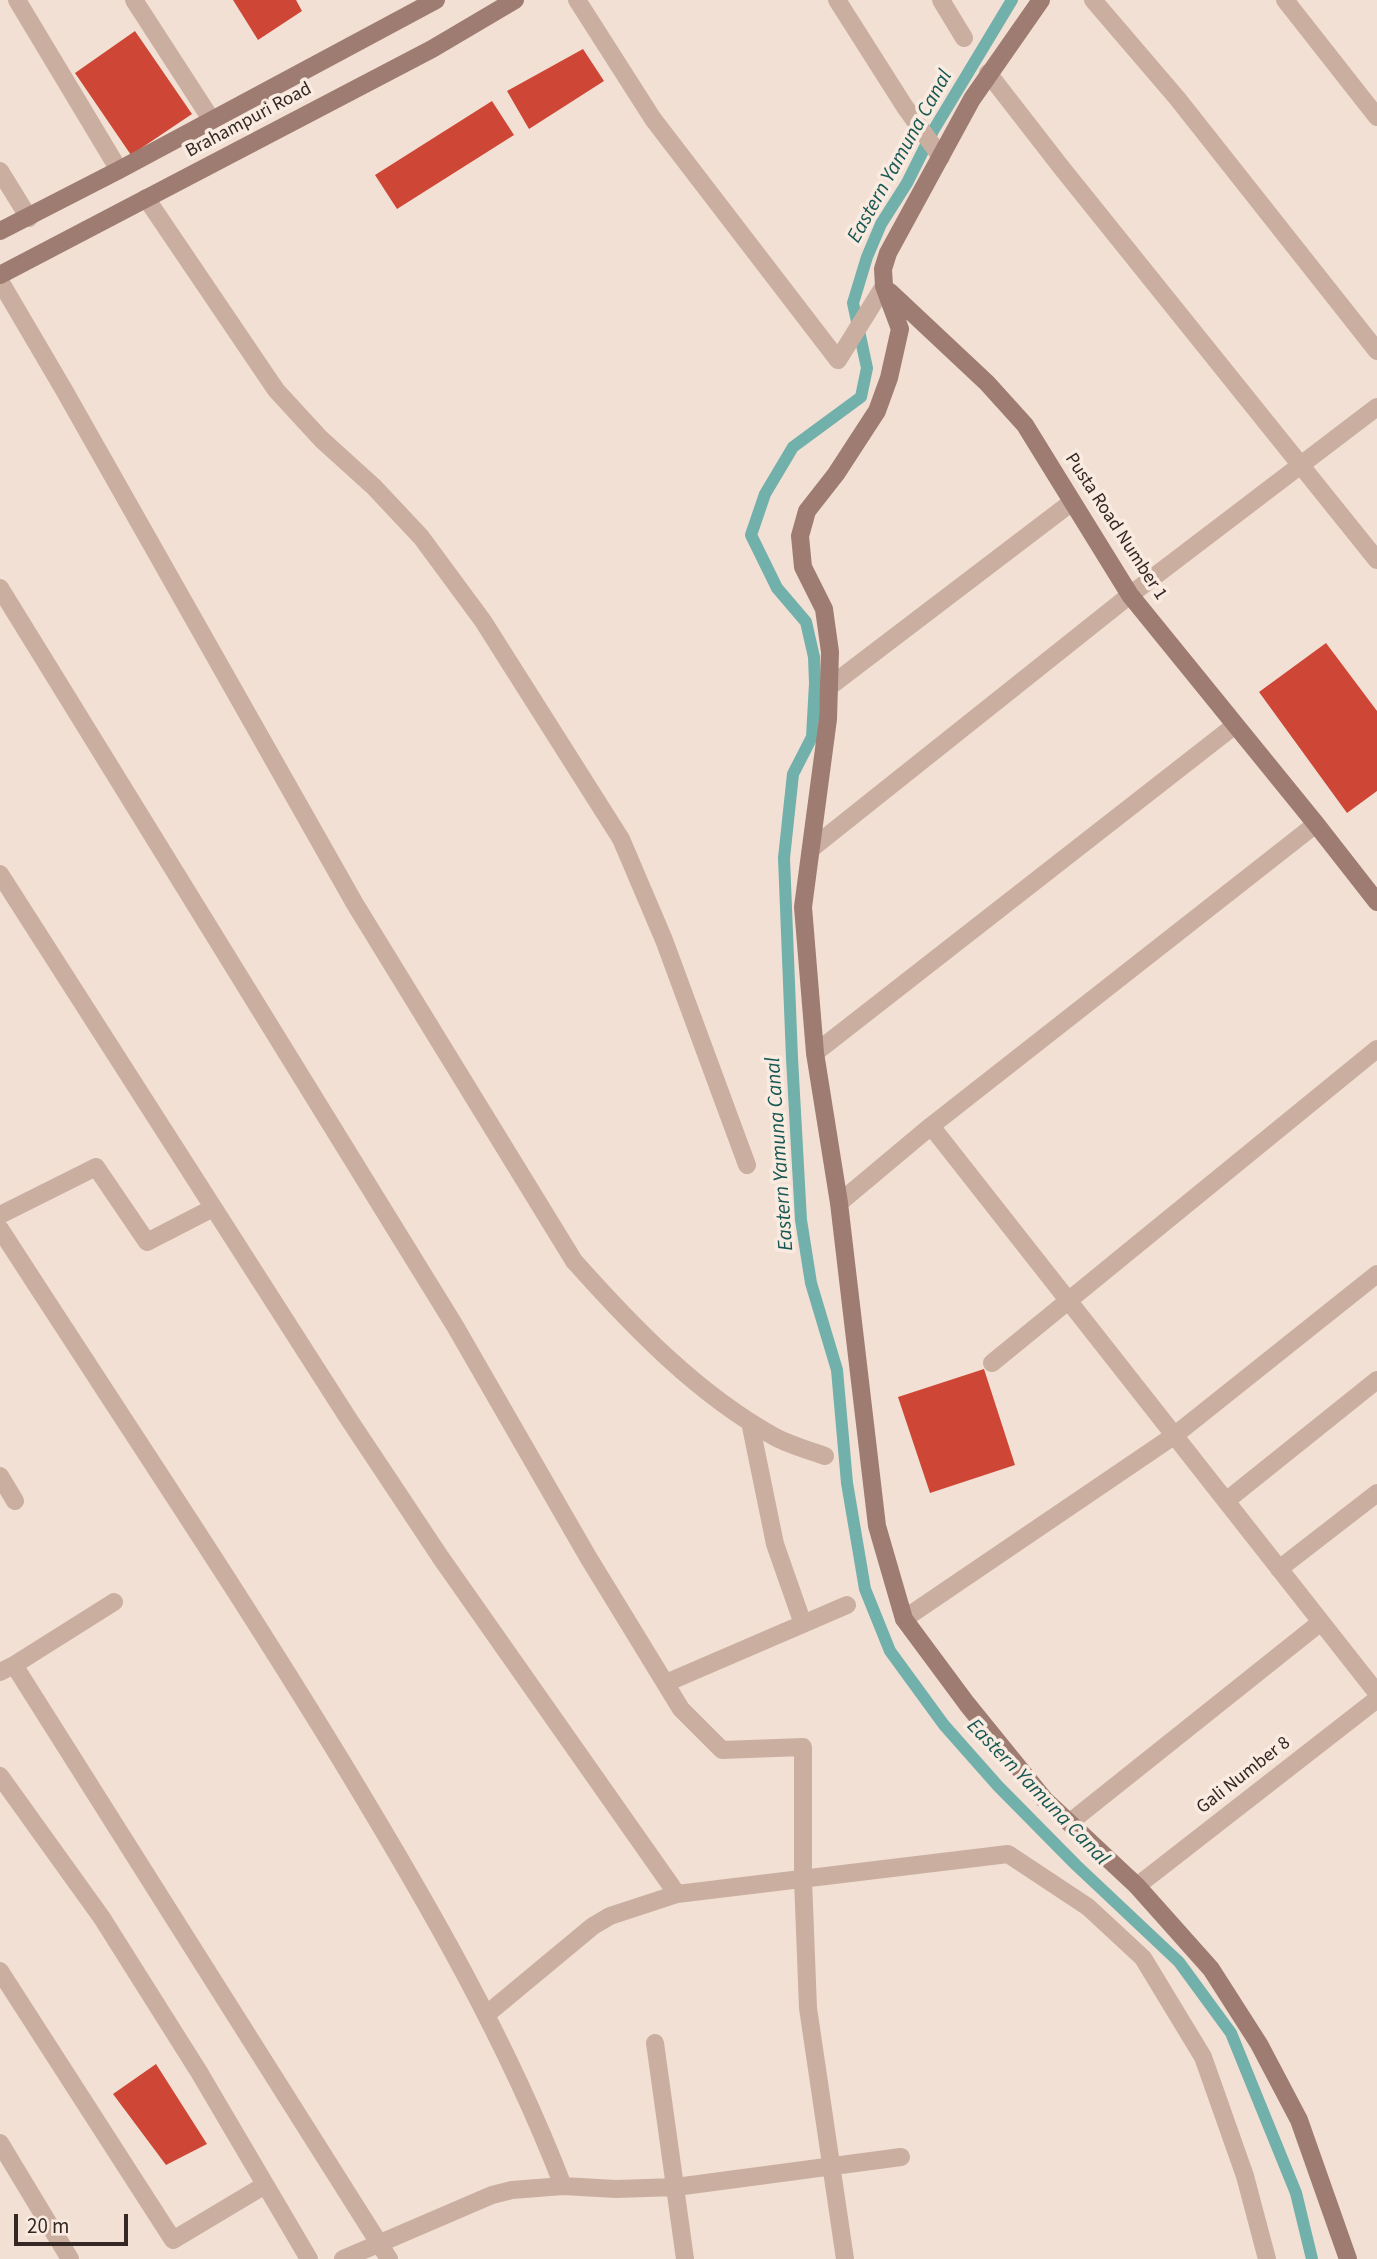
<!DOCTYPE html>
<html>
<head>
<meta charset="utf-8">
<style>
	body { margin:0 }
	#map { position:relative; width:1377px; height:2259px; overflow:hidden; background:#f2e0d4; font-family:"Source Sans 3",sans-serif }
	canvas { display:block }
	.scale { position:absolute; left:14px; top:2214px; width:114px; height:32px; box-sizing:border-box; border:4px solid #342724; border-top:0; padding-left:9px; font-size:21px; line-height:24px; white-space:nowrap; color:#342724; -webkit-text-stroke:5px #faebe1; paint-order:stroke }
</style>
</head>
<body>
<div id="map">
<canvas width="1377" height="2259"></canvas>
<div class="scale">20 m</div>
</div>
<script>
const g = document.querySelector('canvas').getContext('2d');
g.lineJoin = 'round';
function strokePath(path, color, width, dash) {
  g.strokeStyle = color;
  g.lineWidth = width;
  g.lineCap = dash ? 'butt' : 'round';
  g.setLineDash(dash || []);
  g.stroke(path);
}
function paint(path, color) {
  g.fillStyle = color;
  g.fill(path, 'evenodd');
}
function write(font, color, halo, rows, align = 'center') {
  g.font = font + ' "Source Sans 3",sans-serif';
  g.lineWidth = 7;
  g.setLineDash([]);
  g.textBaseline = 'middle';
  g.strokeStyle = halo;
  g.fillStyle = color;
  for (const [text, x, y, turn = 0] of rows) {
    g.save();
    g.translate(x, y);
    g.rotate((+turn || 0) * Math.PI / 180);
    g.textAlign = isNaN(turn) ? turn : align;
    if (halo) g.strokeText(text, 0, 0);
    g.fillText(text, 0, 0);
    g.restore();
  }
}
strokePath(new Path2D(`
	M1012 0 933 131 907 183 881 224 867 257 853 303 867 368 861 397 793 447 765 494 751 535 777 588 806 622 814 657 815 683 812 737 793 774 784 858 792 1058 801 1220 811 1283 837 1370 847 1483 865 1589 890 1651 944 1725 998 1786 1076 1865 1179 1962 1231 2033 1296 2193 1312 2259`), '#72b0ab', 12);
paint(new Path2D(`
	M233 0H296L302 11 258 40Z
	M135 31 192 114 131 155 75 73Z
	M583 49 604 81 529 129 507 91Z
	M492 101 514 135 397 209 375 175Z
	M1326 643 1377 711V791L1347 813 1259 692Z
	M984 1369 1015 1465 930 1493 898 1397Z
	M156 2064 207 2144 166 2165 113 2094Z`), '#ce4736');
strokePath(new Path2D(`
	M17 0 119 170
	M134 0 211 119
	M577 0 653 119 838 360 884 286
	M837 0 905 107 941 157
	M941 0 964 38
	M1093 0 1177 98 1377 351
	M1285 0 1377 117
	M988 73 1061 167 1377 560
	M0 171 29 218
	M146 198 276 390 321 439 374 487 421 537 483 621 621 839 664 940 747 1165
	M0 281 64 390 355 904 574 1261C632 1326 697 1394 775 1437 790 1445 808 1450 825 1456
	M0 588 455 1326 588 1557 681 1709 722 1750 803 1747V1880L808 2008 845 2259
	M829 687 1072 502
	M811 849 1130 595 1377 407
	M0 874 348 1418 441 1558 677 1894
	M815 1053 1234 726
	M931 1126 1377 1693
	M839 1203 931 1126 1316 824
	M0 1215 96 1167 147 1242 213 1208
	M0 1229C116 1409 236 1587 347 1770 428 1904 507 2040 563 2186
	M992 1363 1377 1049
	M750 1422 775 1544 803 1624
	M0 1476 15 1501
	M1226 1501 1377 1380
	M1279 1569 1377 1493
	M904 1619 1175 1435 1377 1274
	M14 1665 114 1602
	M0 1672 14 1665 389 2259
	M666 1683 847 1605
	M0 1776 102 1918 199 2072 309 2259
	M1069 1823 1321 1622
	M1137 1886 1377 1699
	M0 1971 173 2240 265 2185
	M487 2014 593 1926 610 1916 677 1894 1008 1854 1088 1907 1143 1958 1203 2057 1245 2176 1267 2259
	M655 2043 685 2259
	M0 2143 70 2259
	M343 2259 492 2195 512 2190 563 2186 616 2189 676 2187 901 2157`), '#caaea0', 18);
strokePath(new Path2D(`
	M1041 0 972 99 888 253 883 269 884 286 900 329 889 378 877 411 836 474 807 511 800 536 803 567 824 609 830 652 828 719 803 907 815 1053 839 1203 877 1526 904 1619 967 1704 1044 1799 1137 1886 1211 1969 1259 2044 1299 2120 1348 2259
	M0 231 119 170 436 0
	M0 275 432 49 515 0
	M890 292 987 383 1025 425 1130 595 1316 824 1377 902`), '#9e7c72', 18);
write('19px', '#342724', '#faebe1', [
	["Brahampuri Road",249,121,-28],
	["Pusta Road Number 1",1115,527,57],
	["Gali Number 8",1244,1776,-38]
]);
write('italic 21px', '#175753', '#faebe1', [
	["Eastern Yamuna Canal",901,157,-61],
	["Eastern Yamuna Canal",781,1154,-94],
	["Eastern Yamuna Canal",1037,1793,46]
]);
</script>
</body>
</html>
